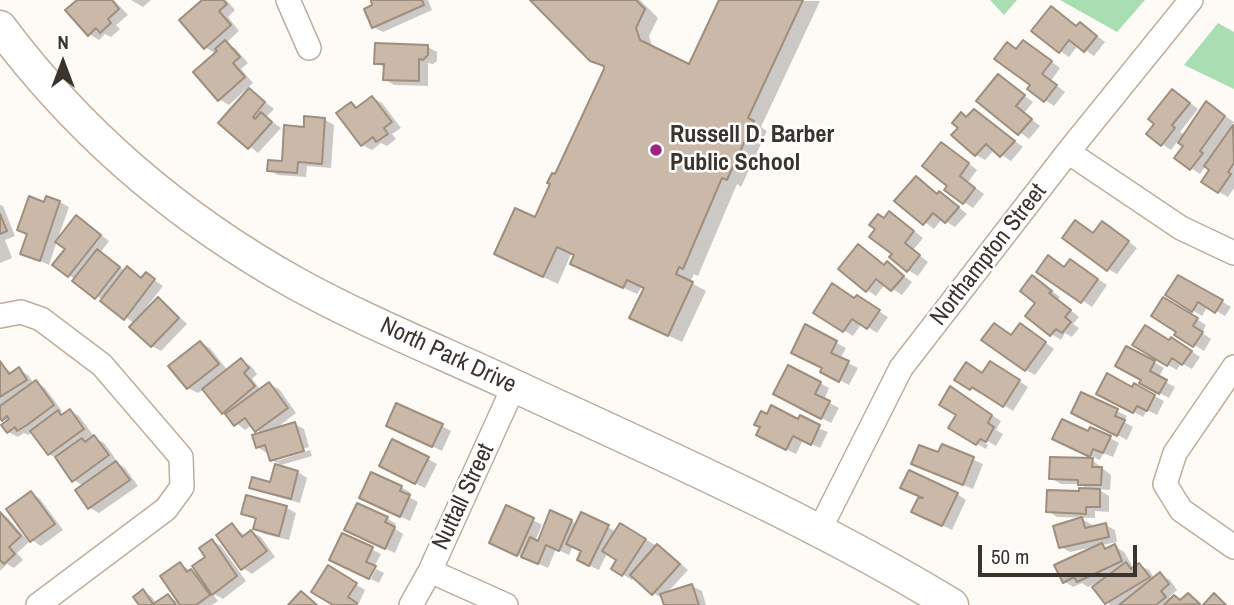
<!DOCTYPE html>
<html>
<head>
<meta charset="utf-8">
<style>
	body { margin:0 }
	#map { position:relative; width:1234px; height:605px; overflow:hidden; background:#fefbf7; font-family:"Archivo Narrow",sans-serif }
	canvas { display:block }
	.north { position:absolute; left:28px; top:28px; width:70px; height:70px; -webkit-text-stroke:5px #fff; paint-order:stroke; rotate:0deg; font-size:19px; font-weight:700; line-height:28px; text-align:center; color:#3b342d }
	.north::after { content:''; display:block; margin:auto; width:24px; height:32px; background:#3b342d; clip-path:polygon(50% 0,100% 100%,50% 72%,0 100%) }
	.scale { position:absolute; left:978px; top:545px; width:159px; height:32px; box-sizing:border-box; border:4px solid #3b342d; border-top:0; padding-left:9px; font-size:21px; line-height:24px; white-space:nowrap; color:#3b342d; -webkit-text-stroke:5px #fff; paint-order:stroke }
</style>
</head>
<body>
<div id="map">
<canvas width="1234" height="605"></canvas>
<div class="north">N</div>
<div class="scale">50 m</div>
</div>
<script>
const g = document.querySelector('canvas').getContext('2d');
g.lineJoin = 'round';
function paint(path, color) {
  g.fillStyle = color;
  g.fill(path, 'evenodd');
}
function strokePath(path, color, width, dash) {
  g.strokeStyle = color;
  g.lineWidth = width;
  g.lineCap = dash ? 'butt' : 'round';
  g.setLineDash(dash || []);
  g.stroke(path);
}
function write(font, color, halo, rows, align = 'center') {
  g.font = font + ' "Archivo Narrow",sans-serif';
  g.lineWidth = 5;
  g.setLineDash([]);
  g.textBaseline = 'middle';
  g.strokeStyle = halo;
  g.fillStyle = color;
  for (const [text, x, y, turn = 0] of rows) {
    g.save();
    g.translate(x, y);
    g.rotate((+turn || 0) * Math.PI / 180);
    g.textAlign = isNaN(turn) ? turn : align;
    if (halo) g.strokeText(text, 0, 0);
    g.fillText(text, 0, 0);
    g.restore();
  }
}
paint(new Path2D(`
	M990 0H1017L1004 15Z
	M1060 0H1145L1117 32Z
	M1218 23 1234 32V89L1184 65Z`), '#a8deb1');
paint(new Path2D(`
	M80 0H114L128 15 116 25 120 29 111 37 105 34 99 40 89 34Z
	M131 0H151L143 7Z
	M205 0H226L235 10 228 17 239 31 226 43 235 48 248 63 241 69 253 83 229 105 219 99 216 54 205 47Z
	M373 0H428L432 10 383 32 373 27 375 6Z
	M532 0H640L658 18 649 36 653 49 690 66 721 0 820 1 761 127 767 131 741 187 737 184 698 276 694 274 690 282 706 291 682 342 646 325 645 289 642 287 637 294 586 271 576 256 571 254 558 284 510 261 536 219 605 68 591 60Z
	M1052 8 1078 27 1080 24 1089 30 1105 42 1094 56 1078 45 1069 57 1060 51Z
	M428 47 437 52V61L433 64 428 63V86L394 85 385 79V68L376 62Z
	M1033 48 1060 68 1051 81 1065 92 1054 106 1029 89 1032 85 1017 50Z
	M998 76 1033 102 1024 113 1040 126 1029 139 979 101Z
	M250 90 274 109 266 117 281 128 258 153 221 123Z
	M1181 96 1198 109 1180 132 1185 135 1215 109 1234 122 1231 126 1234 127V188L1228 197 1219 192 1212 169 1206 166 1200 174 1191 168 1185 146 1178 141 1171 150 1162 144Z
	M373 98 382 103 401 128 392 134 396 139 387 146 381 143 372 150 362 145 351 104 358 108Z
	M974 111 1023 147 1011 161 994 150 985 160 976 155 968 118Z
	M324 119 334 125 331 168 307 166 306 177 278 175 269 170 284 163 305 128Z
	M950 149 977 170 968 182 984 194 973 208 964 202Z
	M916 178 938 195 940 193 949 199 967 214 955 227 942 219 934 229 897 201Z
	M60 202 69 207 57 241 77 217 109 241 100 253 125 271 127 269 143 279 146 274 163 286 145 309 147 311 158 300 167 305 187 324 161 351 152 346 135 324 69 275 67 249 57 241 49 265 22 253 45 204Z
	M0 205 3 206 15 236 5 240 12 258 0 263Z
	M899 219 923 238 913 250 928 262 918 276 908 270 894 254 885 220Z
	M1112 229 1137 248 1117 274 1108 269Z
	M887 264 912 282 902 295 885 284 876 296 867 290Z
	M1080 267 1107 285 1092 307 1039 271Z
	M1033 277 1060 297 1058 300 1079 317 1073 324 1079 328 1072 337 1065 333 1061 340 1051 334 1038 303Z
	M1203 290 1231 307 1225 316 1208 306 1202 316 1167 295Z
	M1164 299 1206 325 1202 333 1211 339 1204 351 1177 334 1179 331Z
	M855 300 866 303 888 317 877 333 862 323 853 336 815 312Z
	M806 327 846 348 840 359 858 368 849 385 832 376 824 368Z
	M1030 331 1054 349 1035 375 1026 370 1012 337Z
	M1170 342 1181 344 1200 357 1192 369 1181 363 1177 370 1168 365Z
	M200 343 210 348 228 371 241 360 251 366 257 374 252 379 261 390 269 384 279 389 296 413 274 430 294 424 304 429 309 447 277 457V461L310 450 312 456 281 465 272 460 269 452 267 453 257 447 262 434 252 425 245 430 223 412 204 389 198 393 188 388Z
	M1154 362 1164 368 1158 378 1175 387 1169 398 1141 383Z
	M0 363 13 374 19 370 28 375 34 384 36 382 45 388 62 411 60 413 63 416 70 411 79 416 93 435 91 436 104 443 117 461 115 462 125 468 138 486 99 513 90 508 77 490 83 486 74 480 58 459 49 454 33 432 28 435 24 433 18 437 8 432V422L0 415Z
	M1000 368 1028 387 1013 411 982 391 980 394 956 379 983 375Z
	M820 383 829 388 824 400 839 408 831 423 784 399Z
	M1135 386 1164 401 1157 415 1147 410 1143 417 1099 393 1133 389Z
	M959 394 1001 421 996 430 1003 434 996 446 979 436 978 439 988 445 986 449 950 428 958 414Z
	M1082 394 1127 416 1124 422 1133 427 1127 440 1083 417Z
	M799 421 828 432 820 448 803 440 796 454 768 440Z
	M442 426 451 431 442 451 397 430Z
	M1089 433 1110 438 1119 443 1113 457 1103 453 1100 460 1064 444Z
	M943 446 983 464 973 489 914 464 939 455Z
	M428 459 437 464 425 488 390 471Z
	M1092 460 1111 475 1110 490 1098 489 1109 496V512L1095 511V518L1057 517 1048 511 1049 491H1091L1080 484H1061L1051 478Z
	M276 466 298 472 307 478 300 503 260 492 251 487 271 484Z
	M401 487 411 493 409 497 418 502 410 521 371 503Z
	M31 493 40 499 63 530 41 546 32 540Z
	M957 494 966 500 952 530 923 516Z
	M287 508 296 513 289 540 264 534 255 528 257 520 243 513Z
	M0 513 8 518 29 542 17 553 23 560 14 568 7 564 0 571V561L3 560 0 557Z
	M387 518 396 524 394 528 403 534 395 553 356 535Z
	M1082 519 1092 525 1093 528 1105 525 1115 530 1117 542 1102 545 1108 549 1114 546 1124 552 1134 569 1139 565 1149 570 1155 579 1160 575 1170 580 1177 590 1169 597 1171 600 1175 597 1182 601 1188 595 1202 605H1110L1094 587 1100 581 1088 587 1082 583 1073 587 1064 581 1093 547 1070 552 1061 547Z
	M533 520 542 525 535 541 538 543 571 521 577 524 608 527 616 532 621 525 667 552 688 570 666 594 692 586 702 591 706 605H666L664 599 653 593 634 577 632 580 613 568 619 560 607 553 599 570 588 565 583 551 573 545 569 555 556 549 548 568 500 547Z
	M232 526 246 536 252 532 261 537 275 557 252 574 243 568Z
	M343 535 381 554 368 578Z
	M212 541 221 546 246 581 223 599 212 593 218 601 212 605H141L143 591 152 597 157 604 168 596 181 604 180 564 201 577Z
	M328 567 365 590 358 605H336Z
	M376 569 384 573 379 583 371 579Z`), '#0003');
const building = new Path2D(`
	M77 0H112L119 9 108 19 111 23 100 33 96 28 88 36 65 10Z
	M202 0H223L227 4 219 11 231 25 204 49 179 20Z
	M371 0H422L424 5 372 28 364 9 372 5Z
	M530 0H636L645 9 636 28 640 40 689 64 719 0H803L748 118 754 121 727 180 722 178 683 269 679 267 676 274 693 282 668 336 629 318 644 288 627 280 623 288 570 264 574 255 557 247 543 277 494 254 515 208 535 217 550 184 547 183 552 173 555 174 604 69V66L590 61Z
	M1051 6 1076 26 1080 22 1097 36 1084 52 1069 40 1059 53 1031 31Z
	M225 40 240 57 233 63 245 77 218 101 193 72 217 51 215 49Z
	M1023 40 1052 61 1042 74 1057 85 1044 102 1027 89 1030 85 994 59 1007 42 1016 49Z
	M375 43 428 45V55L423 60 419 59V81L383 80 384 64H374Z
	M998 74 1025 95 1016 106 1032 119 1018 135 976 101Z
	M249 88 265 102 253 117 255 119 261 112 272 122 248 149 218 123Z
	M1172 89 1190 103 1172 125 1175 128 1161 146 1146 134 1154 124 1148 119Z
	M372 96 392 122 384 128 388 134 376 142 373 137 361 146 336 113 351 102 356 108Z
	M1206 101 1225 116 1200 151 1203 153 1190 170 1174 158 1183 146 1178 143Z
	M974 109 1015 141 1000 157 986 144 975 156 951 135 958 128 952 123 961 112 966 117Z
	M304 116 325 118 322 164 298 162 297 173 267 171 268 160 282 161 284 125 304 127Z
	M1233 125 1234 163 1228 172 1231 174 1218 193 1201 182 1209 170 1204 166Z
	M941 142 969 163 960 176 975 188 963 204 944 190 947 186 922 166Z
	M916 176 937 194 939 191 959 207 945 223 933 213 923 225 894 201Z
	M29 196 44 202 46 196 60 201 40 261 20 254 27 234 17 230Z
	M889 211 914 231 905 243 920 255 907 272 889 257 892 254 869 237 875 229 869 225 878 214 884 218Z
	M0 214 7 231 0 234Z
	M76 215 101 235 68 277 52 265 65 249 55 242Z
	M1075 220 1093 233 1102 221 1129 241 1107 271 1062 238Z
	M858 244 884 265 887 261 904 276 891 291 876 279 866 292 838 269Z
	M97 249 120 267 95 299 72 281Z
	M1048 255 1064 267 1070 259 1098 279 1081 303 1036 272Z
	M127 266 141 278 146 272 155 279 124 320 100 301Z
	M1032 275 1052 291 1049 293 1071 310 1065 317 1071 322 1062 333 1056 329 1050 336 1025 316 1035 303 1020 291Z
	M1178 275 1223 300 1215 313 1198 302 1192 312 1165 295Z
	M832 283 854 298 857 295 880 310 867 329 852 319 843 332 813 313Z
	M158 297 179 318 151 347 129 327Z
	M1163 297 1198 318 1193 326 1203 332 1193 347 1174 335 1176 332 1151 316Z
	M994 323 1011 335 1020 323 1046 342 1025 371 981 340Z
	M805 324 837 341 831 353 849 361 839 382 820 372 822 368 791 353Z
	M1145 325 1169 340 1171 337 1192 351 1182 365 1172 358 1167 366 1132 345Z
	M200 341 219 364 187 389 168 366Z
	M1126 346 1155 361 1150 371 1167 380 1159 394 1139 383 1141 380 1115 366Z
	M241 358 249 368 244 373 255 386 222 414 202 389Z
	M0 361 9 374 19 367 27 380 0 397Z
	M990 361 1020 380 1003 407 972 387 970 390 954 380 966 362 982 373Z
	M788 365 821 382 815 394 830 401 821 419 773 394Z
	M1107 373 1132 387 1134 383 1155 395 1147 411 1137 406 1133 413 1096 394Z
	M36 380 54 405 27 425 17 431 15 427 7 433 1 425 9 419 7 416 2 421 0 418V406Z
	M269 382 288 408 255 432 245 418 234 426 225 414Z
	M950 386 992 415 988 423 994 427 986 442 980 439 976 445 948 428 956 415 939 405Z
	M1081 392 1118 409 1115 416 1125 420 1117 436 1071 413Z
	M396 403 443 424 432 447 386 426Z
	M771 405 798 419 800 415 820 425 811 445 793 436 786 450 756 435 760 427 754 425 761 411 767 414Z
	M70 409 84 429 48 455 30 431 58 410 61 415Z
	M1062 419 1088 431 1090 427 1111 436 1103 453 1093 449 1090 457 1052 439Z
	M295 422 304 451 270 461 265 445 256 448 252 435Z
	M94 435 109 455 72 482 55 457 82 438 85 442Z
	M392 439 429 457 415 484 379 466Z
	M942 444 974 457 963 485 911 464 919 445 938 452Z
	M1050 457 1093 458 1092 467H1102L1101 485H1078V480L1049 479Z
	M116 461 130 480 88 509 75 490Z
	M275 464 298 471 291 499 249 488 252 477 270 482Z
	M909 470 958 493 942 526 911 512 918 498H923L900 488Z
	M371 472 402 486 400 491 410 495 400 517 359 498Z
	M1079 488 1100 489V507H1086V514L1046 512 1047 490 1079 491Z
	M31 491 55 524 30 542 6 509Z
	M246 495 287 506 279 536 253 529 256 518 241 514Z
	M357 503 388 517 385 522 395 527 385 549 344 530Z
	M506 505 534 518 517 556 489 543Z
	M550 510 572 520 559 551 546 545 538 564 521 557 530 537 538 541Z
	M0 512 21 536 9 547 15 554 4 564 0 560Z
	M581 512 609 525 589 566 577 560 581 551 566 544Z
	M1082 517 1085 528 1106 523 1109 537 1059 548 1053 526Z
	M232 523 242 537 251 530 267 551 241 570 216 535Z
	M620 523 646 539 622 576 611 569 616 560 602 551Z
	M342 533 373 547 366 562 376 566 369 579 329 560Z
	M212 539 237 576 212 595 192 566 205 557 199 548Z
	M1102 543 1105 549 1115 544 1122 561 1077 582 1074 577 1063 583 1054 565Z
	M657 544 680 564 652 595 630 575Z
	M180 562 187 572 191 569 210 595 196 605H180L160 576Z
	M1126 562 1131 569 1139 563 1150 577 1105 604 1092 587Z
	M328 565 357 583 348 597 357 603 356 605H333L311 592Z
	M1160 572 1169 584 1161 591 1166 597 1156 605H1119Z
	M692 584 699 605H664L660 594Z
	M143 589 153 604 168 594 176 605H139L133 597Z
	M301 591 317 605H288Z
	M1188 593 1200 604 1164 605 1174 595 1180 600Z
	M1214 593 1226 605H1203Z`);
paint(building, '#cab9a8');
strokePath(building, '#9e8e7d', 2);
const minor = new Path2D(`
	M288 0 309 48
	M1068 152 1181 228 1234 253
	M0 316 21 312 41 319 102 365 181 457 182 487 166 509 38 605
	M1234 367 1175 453 1165 484 1181 510 1234 547
	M819 531 901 368 1068 152 1191 0
	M430 571 506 605
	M411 605 430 571 514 386`);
const secondary = new Path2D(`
	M0 27C80 134 180 219 297 284 366 322 441 352 512 385 661 454 812 520 952 605`);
strokePath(minor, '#bead9c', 26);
strokePath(secondary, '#bead9c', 35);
strokePath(minor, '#fff', 23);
strokePath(secondary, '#fff', 32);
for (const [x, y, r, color] of [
	[656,150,7,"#9d257f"]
]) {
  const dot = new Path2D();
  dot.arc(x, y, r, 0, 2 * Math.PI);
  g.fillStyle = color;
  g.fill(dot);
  strokePath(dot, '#fff', 2.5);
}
write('bold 24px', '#3b342d', '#fff', [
	["Russell D. Barber",670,136],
	["Public School",670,164]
], 'left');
write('24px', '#3b342d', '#fff', [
	["Northampton Street",989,255,-52],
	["North Park Drive",448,356,25],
	["Nuttall Street",464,497,-65]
]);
</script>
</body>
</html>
